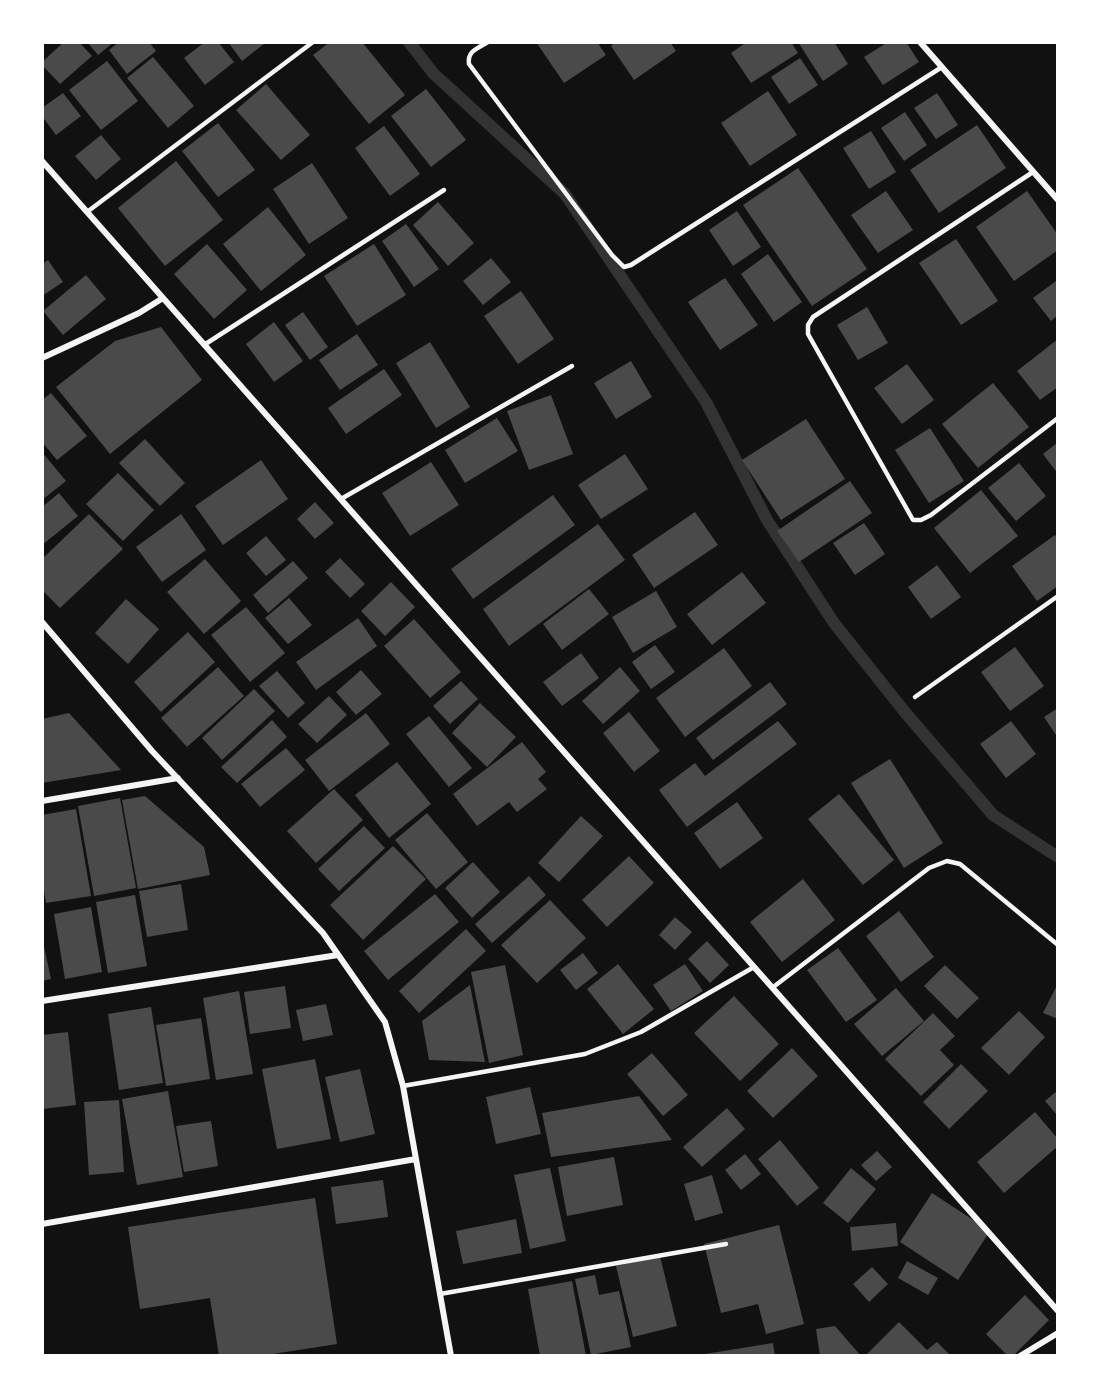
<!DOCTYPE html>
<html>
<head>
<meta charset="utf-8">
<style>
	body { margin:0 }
	#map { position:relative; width:1100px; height:1398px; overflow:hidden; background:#111; font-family:Lato,sans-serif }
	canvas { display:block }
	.frame { position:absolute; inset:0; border:44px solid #fff; pointer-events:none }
</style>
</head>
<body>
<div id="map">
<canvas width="1100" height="1398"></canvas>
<div class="frame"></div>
</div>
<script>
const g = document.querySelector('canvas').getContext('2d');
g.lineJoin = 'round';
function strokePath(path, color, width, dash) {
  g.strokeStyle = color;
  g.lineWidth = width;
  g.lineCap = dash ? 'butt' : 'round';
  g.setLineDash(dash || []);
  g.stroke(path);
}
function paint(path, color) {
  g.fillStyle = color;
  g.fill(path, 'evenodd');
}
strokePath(new Path2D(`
	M409 42 433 73 565 194 706 402 767 520 834 623 904 711 993 815 1058 857`), '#333', 12);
paint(new Path2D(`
	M64 42H79L92 56 60 84 42 65V62Z
	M87 42H114L98 55Z
	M119 42H149L156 51 127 74 109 50Z
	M205 42H218L234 62 205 85 184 58Z
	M228 42H263L264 44 242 61Z
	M330 42H362L405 95 369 124 313 55Z
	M536 42H597L606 55 564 83Z
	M616 42H670L676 51 634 80 611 46Z
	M747 42H791L798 53 751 83 731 53Z
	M798 42H834L848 64 823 81Z
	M888 42H906L919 62 883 85 864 57Z
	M153 57 194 106 168 128 127 78Z
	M800 58 818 85 789 104 771 77Z
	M107 61 138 101 101 130 69 90Z
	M266 84 310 135 281 160 236 110Z
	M426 89 466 140 431 167 391 116Z
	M768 91 797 135 750 166 721 123Z
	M63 93 81 116 56 135 42 116V108Z
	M937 93 958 125 936 139 914 108Z
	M905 112 927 145 904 161 881 128Z
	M218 123 255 170 218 197 182 151Z
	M977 125 1006 168 939 213 910 170Z
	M384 126 420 174 390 196 355 148Z
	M871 131 896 172 869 189 843 148Z
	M101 135 121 159 96 180 75 156Z
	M176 161 223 220 165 266 118 208Z
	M312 163 348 218 309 244 273 189Z
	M798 168 867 269 812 306 743 205Z
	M886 191 913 230 878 253 851 215Z
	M1027 191 1058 235V250L1014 281 976 227Z
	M438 202 474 243 448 266 413 225Z
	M268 207 306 255 261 291 223 244Z
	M737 211 761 247 733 266 709 230Z
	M406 224 439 269 414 287 382 241Z
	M956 239 998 301 961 325 919 263Z
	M207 244 247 290 214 319 174 274Z
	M374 244 406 295 357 326 324 276Z
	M768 254 802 302 774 322 741 274Z
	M491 258 511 282 483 305 463 281Z
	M48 260 63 282 42 296V264Z
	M86 275 106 299 63 335 43 311Z
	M725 278 758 325 720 350 688 302Z
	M1056 281 1058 284V315L1051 321 1033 298Z
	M521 291 554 339 518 364 484 316Z
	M867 307 888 343 858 360 837 325Z
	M303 312 328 347 310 360 285 325Z
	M274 322 303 361 274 382 246 344Z
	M161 327 202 380 110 454 56 387 115 341Z
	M357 334 378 365 340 390 319 360Z
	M1058 339V387L1040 400 1017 371Z
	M430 342 470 407 436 428 396 363Z
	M631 361 652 397 616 419 594 383Z
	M907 364 934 400 902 424 874 388Z
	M384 369 402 395 346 434 328 408Z
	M993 383 1029 427 978 468 942 424Z
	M51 393 87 436 57 460 42 442V400Z
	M551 395 573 454 529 470 507 411Z
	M497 418 518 451 465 483 445 450Z
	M806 419 845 479 781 520 742 460Z
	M930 428 964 481 929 503 895 450Z
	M145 439 185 483 160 506 119 463Z
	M1058 442V474L1043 454Z
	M42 452 66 481 42 500Z
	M625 454 648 489 601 519 578 485Z
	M261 460 288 499 223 545 195 506Z
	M431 462 459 505 410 536 382 493Z
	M1019 463 1046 496 1016 521 988 488Z
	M118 473 154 510 123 541 86 504Z
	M850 481 872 513 799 562 777 531Z
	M981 490 1018 536 970 573 934 528Z
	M59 493 78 516 42 545V507Z
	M553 495 575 525 473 599 451 569Z
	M315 502 334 523 315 539 297 519Z
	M695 512 718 545 654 588 632 555Z
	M89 514 123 549 60 608 42 590V559Z
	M181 514 206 550 162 582 136 547Z
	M864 523 885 554 855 575 833 543Z
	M598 524 625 560 509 646 483 609Z
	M1055 535 1058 539V586L1037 601 1012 566Z
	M266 536 286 560 266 576 246 553Z
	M340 558 365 584 350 598 325 572Z
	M205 559 241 601 204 634 167 592Z
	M293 561 308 578 268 613 253 595Z
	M937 565 961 597 931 619 908 587Z
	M742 572 766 603 712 645 687 614Z
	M391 582 415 607 385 636 361 611Z
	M589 589 609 614 562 650 543 624Z
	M656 591 677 627 633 653 612 617Z
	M289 598 312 625 288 644 265 618Z
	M126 599 159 629 128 664 95 633Z
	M246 607 285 653 250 682 211 635Z
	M358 618 377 646 316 690 296 662Z
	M414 619 461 672 430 698 384 646Z
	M188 632 215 662 161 712 134 682Z
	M655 645 675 672 651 689 632 662Z
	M1015 647 1044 686 1010 711 981 672Z
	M724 648 752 686 685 737 656 698Z
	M581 653 599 678 562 706 543 682Z
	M218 667 244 696 187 747 161 718Z
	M620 667 640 691 603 724 582 701Z
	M361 670 382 694 356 715 336 692Z
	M277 671 305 703 288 718 259 686Z
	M461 681 478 699 450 724 433 706Z
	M770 682 787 704 713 760 696 738Z
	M254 689 275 711 222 760 202 738Z
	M329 696 347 715 317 743 298 724Z
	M480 703 516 737 487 767 452 733Z
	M1058 708V738L1044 717Z
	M629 712 660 751 634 772 603 733Z
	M69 713 121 770 42 783V719Z
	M366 713 390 744 329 791 305 760Z
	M429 716 472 768 449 787 406 734Z
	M272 720 287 737 237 783 221 767Z
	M778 721 797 744 687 827 659 790 695 763 705 776Z
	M1011 721 1036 754 1006 778 980 744Z
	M522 742 546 772 538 779 547 789 517 812 509 802 477 826 453 794Z
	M286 748 305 770 260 807 241 784Z
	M890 759 943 843 904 868 851 783Z
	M397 762 431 804 389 838 355 795Z
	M334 789 363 820 316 863 287 831Z
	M839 794 894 860 863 885 808 819Z
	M145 796 204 847 210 875 138 889 122 800Z
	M120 798 136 888 94 896 78 806Z
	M737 802 763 838 720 869 694 833Z
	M76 809 91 896 46 903 42 878V815Z
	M427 813 468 862 436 889 395 840Z
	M581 816 603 836 559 882 538 863Z
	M364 826 385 848 339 891 318 869Z
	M393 846 426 879 363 940 330 905Z
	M629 856 654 883 607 927 582 900Z
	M473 862 500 892 472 918 445 888Z
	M529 876 546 895 492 943 475 924Z
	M803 879 835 920 782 962 750 922Z
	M181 884 188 930 147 937 139 891Z
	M435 894 459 922 388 980 364 951Z
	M135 895 147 966 108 973 96 902Z
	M550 900 586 938 537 983 501 945Z
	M91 907 102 972 65 979 54 914Z
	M899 911 934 957 901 982 866 936Z
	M675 917 692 932 675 950 659 935Z
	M466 929 486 951 419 1013 399 991Z
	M42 937 51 979 42 981Z
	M707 941 729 965 710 983 688 959Z
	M838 948 877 1000 846 1022 807 970Z
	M583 953 598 973 576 990 560 970Z
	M618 964 654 1009 623 1034 587 989Z
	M685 964 703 991 671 1011 653 985Z
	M505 965 523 1055 489 1063 471 972Z
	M945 965 979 998 957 1019 924 986Z
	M1058 983V1019L1043 1013Z
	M470 985 485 1062 429 1060 422 1021Z
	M285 986 291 1028 250 1034 244 992Z
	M896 988 924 1021 882 1056 854 1024Z
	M239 991 253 1074 216 1080 203 998Z
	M734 996 779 1044 740 1081 694 1033Z
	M326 1004 333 1035 303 1041 296 1010Z
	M151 1007 163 1083 119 1090 108 1014Z
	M1019 1011 1045 1037 1009 1075 981 1048Z
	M933 1013 955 1036 940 1050 954 1065 921 1096 885 1059Z
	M201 1018 210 1079 166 1086 156 1025Z
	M68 1032 76 1105 42 1109V1035Z
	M792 1048 818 1076 773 1118 747 1091Z
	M652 1053 688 1095 663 1116 627 1074Z
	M315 1059 331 1139 277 1149 262 1069Z
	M961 1064 988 1091 949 1129 923 1102Z
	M360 1069 375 1134 340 1142 325 1077Z
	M530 1087 541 1134 496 1144 486 1097Z
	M1058 1090V1116L1045 1101Z
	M168 1091 183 1177 137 1185 122 1099Z
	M639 1096 672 1140 551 1157 542 1113Z
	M119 1100 124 1172 89 1175 84 1102Z
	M727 1108 745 1129 702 1167 683 1147Z
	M1035 1112 1058 1139V1146L1004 1193 977 1162Z
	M211 1121 218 1166 184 1172 176 1126Z
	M780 1140 819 1188 797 1206 758 1159Z
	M877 1151 892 1167 876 1181 861 1165Z
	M745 1154 761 1174 741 1190 725 1170Z
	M614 1157 623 1205 567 1216 558 1167Z
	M550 1168 566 1241 530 1249 514 1175Z
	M851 1168 876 1189 848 1223 823 1203Z
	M712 1175 723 1213 695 1221 684 1184Z
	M383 1180 388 1217 336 1224 331 1187Z
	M932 1193 990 1231 958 1280 900 1242Z
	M315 1198 337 1344 260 1356H219L210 1298 140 1309 128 1227Z
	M516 1219 522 1253 463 1264 456 1231Z
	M896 1223 898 1246 852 1251 850 1227Z
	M779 1225 804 1324 766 1334 758 1304 721 1313 704 1244Z
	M660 1256 677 1326 633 1337 616 1266Z
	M907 1261 938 1278 928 1295 898 1278Z
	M872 1267 888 1284 869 1302 853 1284Z
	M595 1275 599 1295 619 1291 631 1347 591 1355 575 1279Z
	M572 1281 586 1356H540L528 1289Z
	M1025 1295 1049 1320 1013 1356H1008L986 1334Z
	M899 1322 927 1350 937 1342 951 1356H865Z
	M835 1326 861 1356H820L816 1329Z
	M773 1343 775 1356H699V1355Z`), '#4a4a4a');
strokePath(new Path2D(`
	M488 42C478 48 467 51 469 64L612 255 624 267 631 265 942 67
	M1033 172 813 317 808 325V334L913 520H921L931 515 1058 418
	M87 212 313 42
	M204 345 444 190
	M341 499 572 366
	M915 697 1058 596
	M772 988 929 868 947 861 960 864 1058 945
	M403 1086 585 1054 641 1032 754 967
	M440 1294 726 1244`), '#f5f5f5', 4.5);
strokePath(new Path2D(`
	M920 42 1058 200
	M42 161 1058 1311
	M42 358 139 313 163 298
	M42 622 152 751 323 933 385 1022 403 1086 451 1356
	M42 801 178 778
	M42 1001 338 955
	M42 1224 416 1159
	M1020 1356 1058 1333`), '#f5f5f5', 6);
</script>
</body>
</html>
